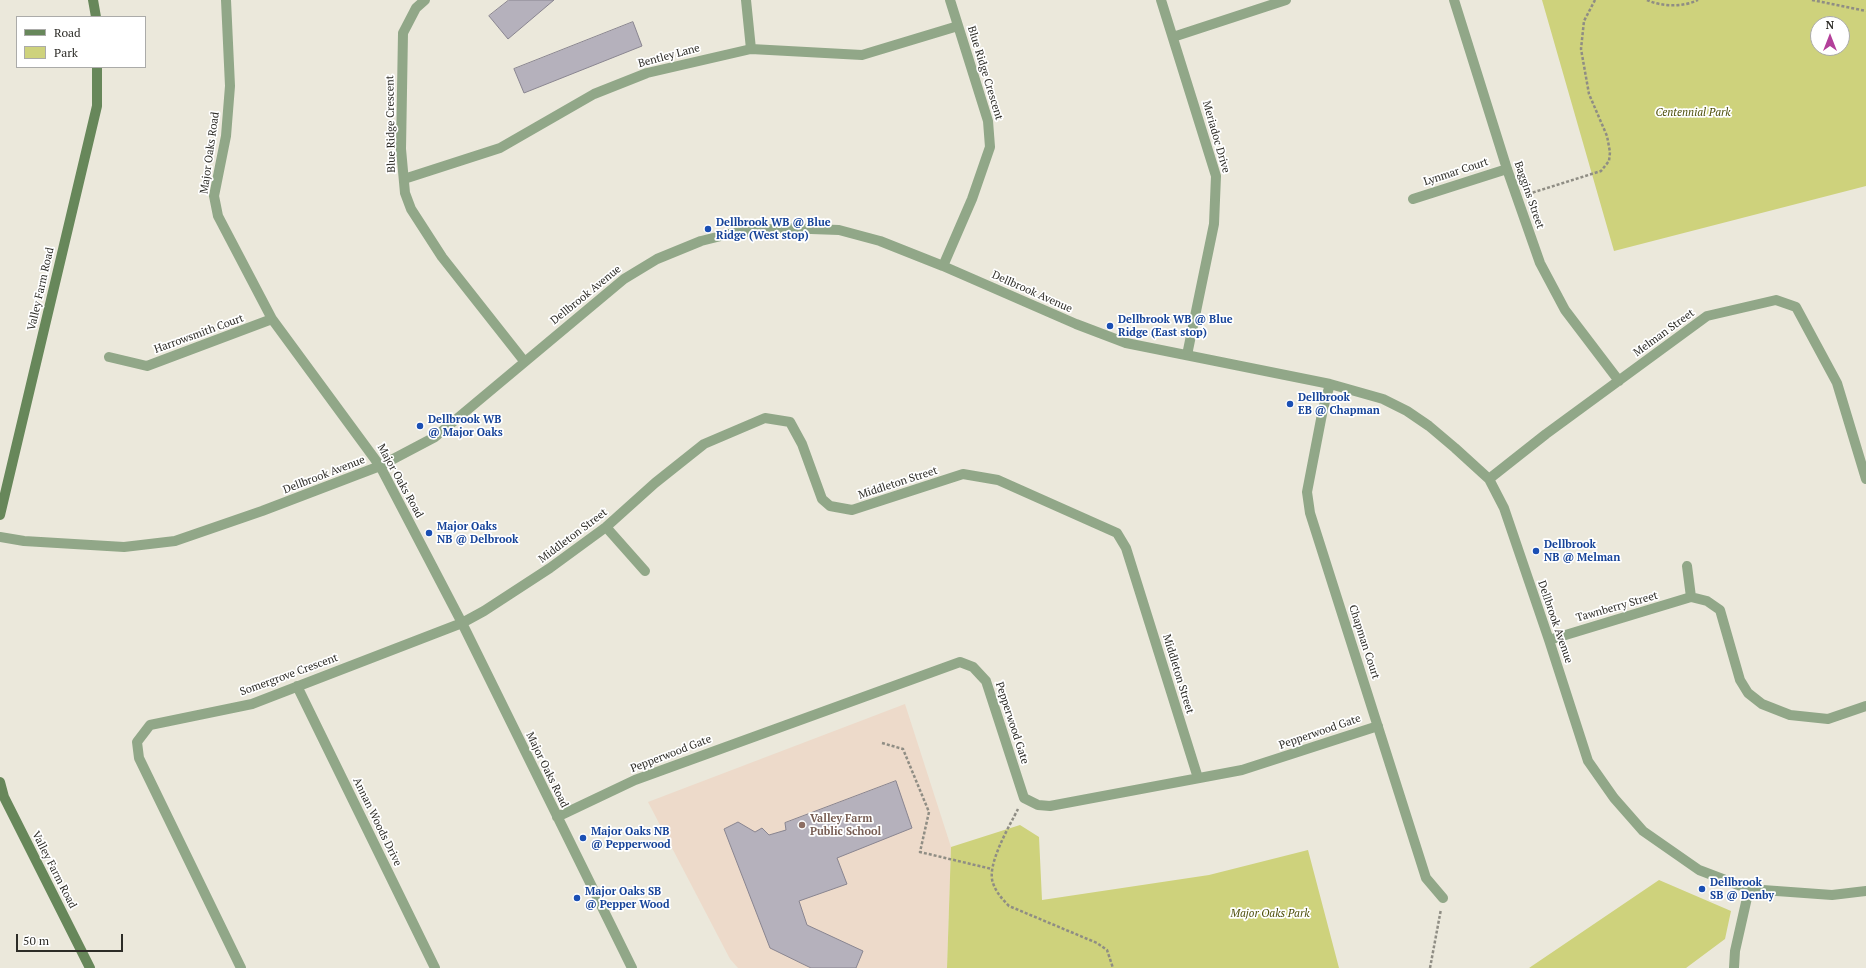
<!DOCTYPE html>
<html>
<head>
<meta charset="utf-8">
<style>
	body { margin:0 }
	#map { position:relative; width:1866px; height:968px; overflow:hidden; background:#ebe8db; font-family:"PT Serif",serif }
	canvas { display:block }
	.legend { position:absolute; left:16px; top:16px; width:130px; height:52px; box-sizing:border-box; background:#fff; border:1px solid #ababa9; margin:0; padding:5px 7px; list-style:none; font-size:12px; color:#2d2c27 }
	.legend li { display:flex; align-items:center; gap:8px; height:20px }
	.legend b { width:20px; border:1px solid #ababa9 }
	.north { position:absolute; left:1810px; top:16px; width:40px; height:40px; box-sizing:border-box; background:#fff; border:1px solid #ababa9; border-radius:50%; rotate:0deg; font-size:11px; font-weight:700; line-height:16px; text-align:center; color:#2d2c27 }
	.north::after { content:''; display:block; margin:auto; width:14px; height:18px; background:#b3409a; clip-path:polygon(50% 0,100% 100%,50% 72%,0 100%) }
	.scale { position:absolute; left:16px; top:934px; width:107px; height:18px; box-sizing:border-box; border:2px solid #2d2c27; border-top:0; padding-left:5px; font-size:12px; line-height:14px; white-space:nowrap; color:#2d2c27; -webkit-text-stroke:3px #fff; paint-order:stroke }
</style>
</head>
<body>
<div id="map">
<canvas width="1866" height="968"></canvas>
<ul class="legend">
<li><b style="height:5px;background:#67875a"></b>Road</li>
<li><b style="height:11px;background:#ced27c"></b>Park</li>
</ul>
<div class="north">N</div>
<div class="scale">50 m</div>
</div>
<script>
const g = document.querySelector('canvas').getContext('2d');
g.lineJoin = 'round';
function paint(path, color) {
  g.fillStyle = color;
  g.fill(path, 'evenodd');
}
function strokePath(path, color, width, dash) {
  g.strokeStyle = color;
  g.lineWidth = width;
  g.lineCap = dash ? 'butt' : 'round';
  g.setLineDash(dash || []);
  g.stroke(path);
}
function write(font, color, halo, rows, align = 'center') {
  g.font = font + ' "PT Serif",serif';
  g.lineWidth = 3.5;
  g.setLineDash([]);
  g.textBaseline = 'middle';
  g.strokeStyle = halo;
  g.fillStyle = color;
  for (const [text, x, y, turn = 0] of rows) {
    g.save();
    g.translate(x, y);
    g.rotate((+turn || 0) * Math.PI / 180);
    g.textAlign = isNaN(turn) ? turn : align;
    if (halo) g.strokeText(text, 0, 0);
    g.fillText(text, 0, 0);
    g.restore();
  }
}
paint(new Path2D(`
	M905 704 951 847 947 968H738L730 959 648 802Z`), '#eddaca');
paint(new Path2D(`
	M1542 0H1866V186L1614 251ZM1818 24H1842V48H1818Z
	M1020 825 1039 837 1042 900 1209 875 1308 850 1339 968H947L951 847Z
	M1659 880 1731 911 1725 939 1686 968H1529Z`), '#ced27c');
const building = new Path2D(`
	M509 0H554L508 39 489 16Z
	M633 22 642 46 524 93 514 69Z
	M896 781 912 828 837 858 847 884 799 901 807 925 863 951 856 968H811L770 948 724 829 738 822 755 832 762 828 769 835 786 830 785 823Z`);
paint(building, '#b5b1bc');
strokePath(building, '#898590', 1);
strokePath(new Path2D(`
	M1647 0C1662 7 1684 7 1698 0
	M1812 0 1866 11
	M1528 194 1601 171 1609 161 1610 152 1607 136 1589 94 1581 49 1584 21 1595 0
	M882 743 903 749 929 812 920 852 992 869
	M1018 809C1010 825 986 865 993 883 996 892 1002 899 1009 906L1097 943 1107 950 1113 968
	M1430 968 1441 909`), '#8f8d84', 2.5, [3, 2]);
strokePath(new Path2D(`
	M226 0 230 86 226 136 214 196 218 216 272 319 380 466 462 623 632 968
	M425 0 416 8 403 33 401 149 405 193 411 209 442 257 524 361
	M746 0 751 49
	M1161 0 1216 176 1214 224 1187 355
	M1454 0 1507 169 1540 263 1565 310 1619 381
	M1173 37 1286 0
	M404 179 500 148 594 94 647 73 751 49 862 55 958 26
	M1413 199 1507 169
	M943 266 972 199 990 147 988 121 950 0
	M109 357 147 366 272 319
	M1330 384 1323 409 1307 492 1310 513 1426 878 1443 898
	M1489 479 1546 434 1707 316 1776 300 1796 307 1837 383 1866 479
	M606 527 645 571
	M0 537 24 541 124 547 175 541 262 511 380 466 435 437 624 279 657 259 701 241 733 233 783 228 839 230 880 241 943 266 1076 324 1126 343 1330 384 1383 399 1407 411 1429 426 1455 448 1489 479 1504 508 1549 640 1588 761 1614 798 1643 831 1699 870 1749 889 1832 895 1866 891
	M1687 566 1691 597
	M1549 640 1691 597 1707 601 1720 610 1740 680 1748 693 1762 704 1790 715 1828 719 1866 706
	M297 686 435 968
	M557 817 635 780 960 662 973 667 986 681 1024 798 1038 805 1050 806 1242 770 1378 726
	M241 968 139 758 137 742 150 725 252 704 462 623 484 611 550 568 606 527 655 483 704 444 765 418 790 422 802 444 822 499 830 506 852 510 963 474 998 480 1117 533 1126 548 1198 778
	M1734 968 1735 951 1749 889`), '#91a788', 10);
strokePath(new Path2D(`
	M93 0 96 17
	M0 515 97 106V67
	M0 782 4 797 90 968`), '#67875a', 10);
for (const [x, y, r, color] of [
	[708,229,4,"#1a4fb4"],
	[1110,326,4,"#1a4fb4"],
	[1290,404,4,"#1a4fb4"],
	[420,426,4,"#1a4fb4"],
	[429,533,4,"#1a4fb4"],
	[1536,551,4,"#1a4fb4"],
	[802,825,4,"#8d6e63"],
	[583,838,4,"#1a4fb4"],
	[1702,889,4,"#1a4fb4"],
	[577,898,4,"#1a4fb4"]
]) {
  const dot = new Path2D();
  dot.arc(x, y, r, 0, 2 * Math.PI);
  g.fillStyle = color;
  g.fill(dot);
  strokePath(dot, '#fff', 1.5);
}
write('11px', '#2d2c27', '#fff', [
	["Bentley Lane",669,56,-15],
	["Blue Ridge Crescent",985,73,73],
	["Blue Ridge Crescent",391,124,-91],
	["Meriadoc Drive",1216,137,74],
	["Major Oaks Road",210,153,-82],
	["Lynmar Court",1456,172,-18],
	["Baggins Street",1529,195,71],
	["Valley Farm Road",41,289,-77],
	["Dellbrook Avenue",1032,292,24],
	["Dellbrook Avenue",586,295,-39],
	["Melman Street",1664,333,-36],
	["Harrowsmith Court",199,334,-20],
	["Dellbrook Avenue",324,475,-21],
	["Major Oaks Road",400,481,61],
	["Middleton Street",898,483,-18],
	["Middleton Street",573,536,-37],
	["Tawnberry Street",1617,607,-16],
	["Dellbrook Avenue",1555,622,71],
	["Chapman Court",1364,642,72],
	["Middleton Street",1178,674,73],
	["Somergrove Crescent",289,675,-20],
	["Pepperwood Gate",1012,723,72],
	["Pepperwood Gate",1320,732,-19],
	["Pepperwood Gate",671,754,-21],
	["Major Oaks Road",547,770,64],
	["Annan Woods Drive",377,822,64],
	["Valley Farm Road",54,870,63]
]);
write('italic 11px', '#4e4f0b', '#fff', [
	["Centennial Park",1693,113],
	["Major Oaks Park",1270,914]
]);
write('bold 11px', '#164399', '#fff', [
	["Dellbrook WB @ Blue",716,223],
	["Ridge (West stop)",716,236],
	["Dellbrook WB @ Blue",1118,320],
	["Ridge (East stop)",1118,333],
	["Dellbrook",1298,398],
	["EB @ Chapman",1298,411],
	["Dellbrook WB",428,420],
	["@ Major Oaks",428,433],
	["Major Oaks",437,527],
	["NB @ Delbrook",437,540],
	["Dellbrook",1544,545],
	["NB @ Melman",1544,558],
	["Major Oaks NB",591,832],
	["@ Pepperwood",591,845],
	["Dellbrook",1710,883],
	["SB @ Denby",1710,896],
	["Major Oaks SB",585,892],
	["@ Pepper Wood",585,905]
], 'left');
write('bold 11px', '#785e54', '#fff', [
	["Valley Farm",810,819],
	["Public School",810,832]
], 'left');
</script>
</body>
</html>
